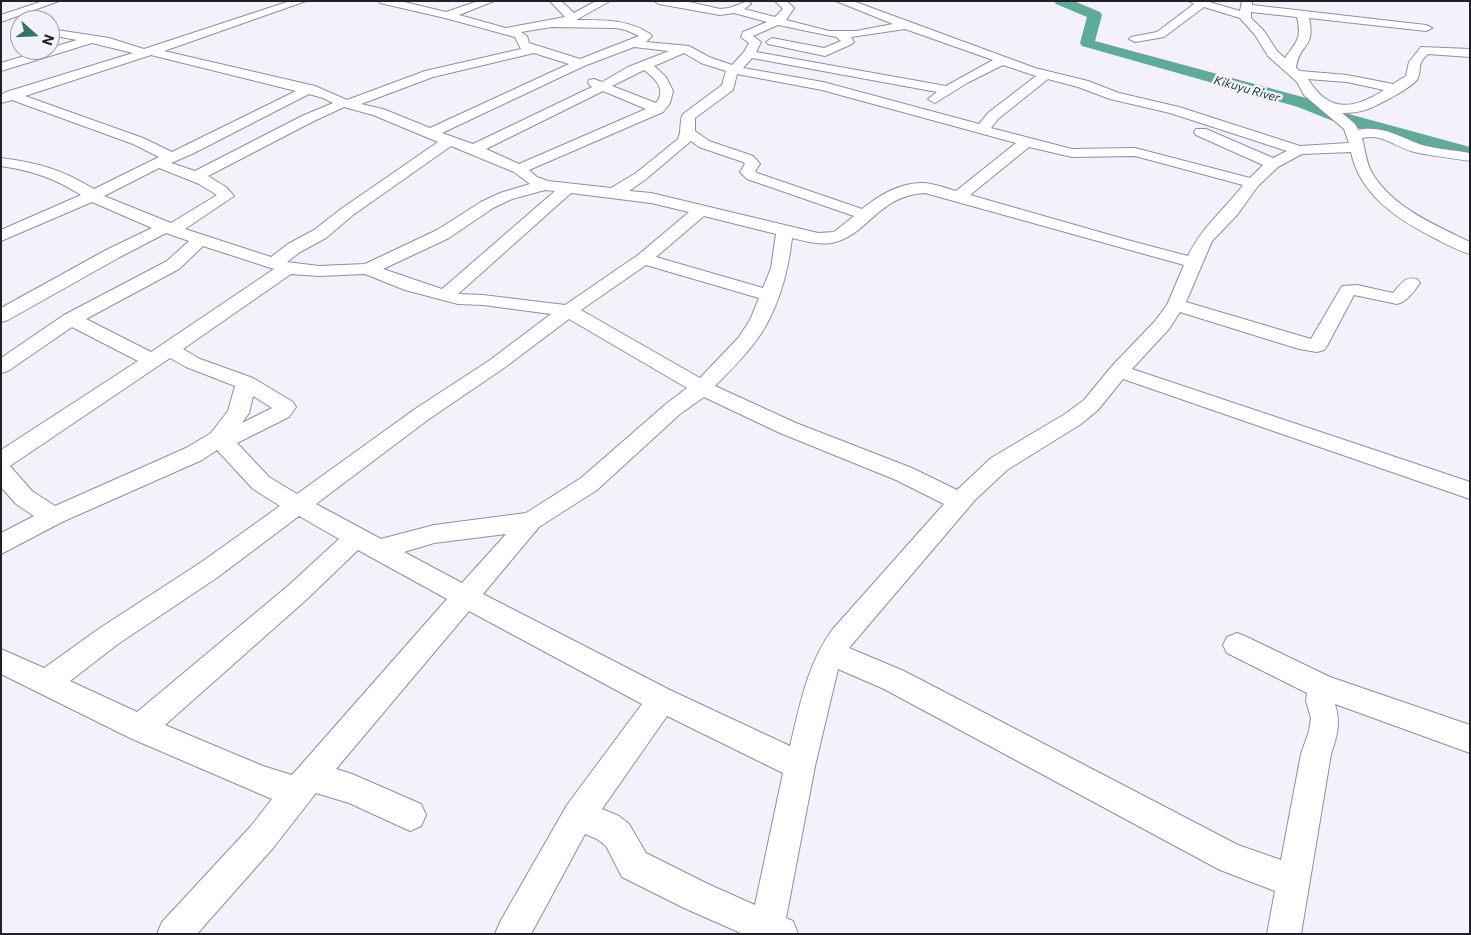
<!DOCTYPE html>
<html>
<head>
<meta charset="utf-8">
<style>
	body { margin:0 }
	#map { position:relative; width:1471px; height:935px; overflow:hidden; background:#f4f1fb; font-family:Commissioner,sans-serif }
	canvas { display:block }
	.frame { position:absolute; inset:0; border:2px solid #24202a; pointer-events:none }
	.north { position:absolute; left:10px; top:10px; width:50px; height:50px; box-sizing:border-box; background:#f4f1fb; border:1px solid #a19da7; border-radius:50%; rotate:110deg; font-size:14px; font-weight:700; line-height:20px; text-align:center; color:#24202a }
	.north::after { content:''; display:block; margin:auto; width:18px; height:22px; background:#337667; clip-path:polygon(50% 0,100% 100%,50% 72%,0 100%) }
</style>
</head>
<body>
<div id="map">
<canvas width="1471" height="935"></canvas>
<div class="frame"></div>
<div class="north">N</div>
</div>
<script>
const g = document.querySelector('canvas').getContext('2d');
g.lineJoin = 'round';
function paint(path, color) {
  g.fillStyle = color;
  g.fill(path, 'evenodd');
}
function strokePath(path, color, width, dash) {
  g.strokeStyle = color;
  g.lineWidth = width;
  g.lineCap = dash ? 'butt' : 'round';
  g.setLineDash(dash || []);
  g.stroke(path);
}
function write(font, color, halo, rows, align = 'center') {
  g.font = font + ' Commissioner,sans-serif';
  g.lineWidth = 5;
  g.setLineDash([]);
  g.textBaseline = 'middle';
  g.strokeStyle = halo;
  g.fillStyle = color;
  for (const [text, x, y, turn = 0] of rows) {
    g.save();
    g.translate(x, y);
    g.rotate((+turn || 0) * Math.PI / 180);
    g.textAlign = isNaN(turn) ? turn : align;
    if (halo) g.strokeText(text, 0, 0);
    g.fillText(text, 0, 0);
    g.restore();
  }
}
paint(new Path2D(`
	M1054 1H1074L1100 12 1102 15 1095 41 1310 99 1345 113 1470 147V159L1333 121 1298 107 1082 46 1080 43 1087 17 1056 4Z`), '#5fab99');
const minor = new Path2D(`
	M43 1H59L1 22V15Z
	M290 1H306L164 51 315 86 347 100 425 71 521 49 515 37 445 18 380 3 379 1H400L446 12 478 1H494L459 15 506 28 565 17 550 1H561L574 13 596 1H610L576 20C601 20 629 19 650 34L652 36 646 42 689 46 709 57 732 65 744 52 749 43 741 37 743 32 767 22 734 13 720 15 659 4 654 1H685L720 9 729 8 748 1 751 4 744 9 775 17 783 9 775 1H787L794 8 786 20 829 31H856L893 24 836 1H853L1035 68 1088 81 1119 93 1179 107 1300 146 1349 143 1344 129 1304 95 1297 82 1268 56 1255 35 1240 18 1204 7 1164 37 1135 42 1129 39 1131 37 1157 32 1194 4 1189 1H1206L1240 11 1242 1H1252V5L1426 25 1432 28 1426 31 1309 18C1316 49 1299 43 1296 68L1300 71 1347 75 1393 84 1406 76 1409 62 1421 47 1470 49V57L1428 54C1416 65 1422 68 1418 78 1414 87 1378 105 1368 109 1360 112 1351 113 1342 113L1355 124 1358 130C1382 125 1398 136 1419 144 1434 149 1454 150 1470 153V161C1451 158 1433 156 1414 152 1395 147 1383 133 1362 138 1365 149 1366 161 1371 171 1391 207 1435 225 1470 242V254C1459 251 1448 245 1438 240 1400 221 1360 196 1351 152L1302 154 1278 167 1258 186 1237 215 1212 241 1186 302 1311 339 1342 286 1357 285 1393 293C1401 284 1405 276 1417 279L1420 283C1414 291 1407 302 1397 304L1354 295 1327 346 1324 350 1317 352 1299 349 1180 312 1169 329 1132 369 1470 482V499L1123 379 1098 410 1081 424 1007 470 975 500 849 648 904 671 1238 845 1281 860 1301 754 1309 731 1311 718 1306 701 1307 693 1227 653 1223 645 1227 637 1237 633 1247 637 1330 677 1470 725V753L1335 704C1341 723 1337 736 1331 754L1301 934H1267L1275 891 1220 870 884 689 838 669 815 766 786 918 793 921 798 934H743L684 908 622 877 606 846 597 839 585 834 531 934H495L500 922 567 805 642 704 469 611 336 769 352 774 421 804 426 815 421 826 410 831 349 803 316 793 273 848 197 934H157L162 922 251 826 272 799 130 738 1 674V649L44 668 100 628 200 563 280 506 253 489 217 450 202 460 62 522 1 554V533L34 516 16 504 1 487V450L138 361 72 327 8 371 1 373V358L64 315 167 261 189 241 166 233 120 257 8 320 1 322V308L108 249 152 228 92 202 1 241V230L81 195C54 178 33 171 1 166V158C39 163 61 169 94 189L159 157 133 144 12 100 1 103V95L6 92 133 53 92 43 1 71V63L44 50H50V48L77 40 50 35V29L109 38 144 49ZM1251 12 1297 17C1302 39 1297 41 1285 58L1277 51 1264 31 1251 18ZM778 25 836 37 841 41 824 48 772 38 766 42 768 44 825 56 852 44 854 42 851 37 905 29 993 60 946 86 756 52 761 42 753 36ZM552 27 616 28 626 30 639 36 580 59 529 43 527 36 521 32ZM634 47 669 51 628 67 602 82 594 79 589 80 588 83 592 87 473 144 442 133 584 66ZM534 53 569 64 430 128 383 109 361 104 433 77ZM684 53 701 63 726 71 722 85 683 114C679 121 682 131 678 139L636 173 611 188 548 181 537 177 529 170 663 112 670 103 673 91 666 77 654 66ZM151 55 296 91 172 152 143 138 25 96ZM752 58 937 92 928 99 935 103 967 83 1003 65 1036 76 988 113 979 124 823 82 743 68ZM644 70C655 78 667 90 656 103L612 86ZM737 74 822 90 1016 143 956 191C946 188 935 184 924 183 902 182 879 195 862 209L757 173 755 171 760 164 753 156 709 141 695 131V118L733 90ZM1048 79 1078 87 1110 99 1170 113 1287 151 1273 158 1206 129H1196L1194 132 1196 135 1263 165 1250 178 1135 148 1072 149 991 128 998 119ZM1308 79 1347 82 1384 90C1353 110 1329 113 1308 79ZM603 91 646 109 519 164 486 149ZM309 94 323 98 333 103 302 116 195 171 171 163 192 154ZM344 107 373 115 438 142 341 209 314 230 288 244 271 257 185 229 234 196 226 187 208 176 312 122ZM691 141 699 147 743 162 745 164 740 172 747 179 854 216 834 232 818 233 651 193 629 191 646 179ZM451 146 514 172 530 184 500 193 481 202 437 230 365 264 319 266 287 262 300 252 326 238 353 215ZM1029 147 1072 157 1135 156 1243 185C1225 209 1201 228 1188 256L1131 241 970 195ZM159 168 199 184 217 195 171 223 104 196ZM545 190 555 191 442 289 383 269 449 238 493 208 512 199ZM571 193 651 203 689 212 638 255 565 305 483 295 458 294ZM925 193 1184 265 1167 305 1155 321 1112 366 1084 400 1065 414 991 458 957 490 912 468 796 423 715 386C728 373 741 360 752 346 776 317 788 275 792 238 805 241 818 245 831 243 867 237 878 195 925 193ZM704 216 776 234 771 268 763 288 656 257ZM203 246 274 269 151 352 86 319 179 269ZM646 265 759 298 750 320 739 337 700 378 581 310ZM291 274 319 276 365 274 405 290 458 304 483 305 551 314 490 360 415 409 297 494 269 477 237 443 289 417 296 407 293 402 253 378 200 359 183 349ZM569 319 687 388 666 404 581 478 526 513 434 525 381 539 316 504 429 419 504 368ZM170 358 186 367 235 386 228 411 211 433 186 448 55 506 32 491 10 466ZM253 396 272 408 242 423 249 413ZM704 397 780 433 896 480 944 504 832 630C807 665 800 705 790 746L672 691 483 594 539 527 597 490 680 414ZM299 516 339 539 289 585 137 712 70 681 118 644 218 577ZM506 534 462 583 404 552 434 543ZM358 550 447 599 292 775 263 766 165 725 307 599ZM667 716 783 773 755 905 708 884 646 853 629 824 619 816 602 809Z`);
strokePath(minor, '#948ca4', 2);
paint(minor, '#fff');
write('italic 12px', '#163a32', '#f4f1fb', [
	["Kikuyu River",1247,89,16]
]);
</script>
</body>
</html>
